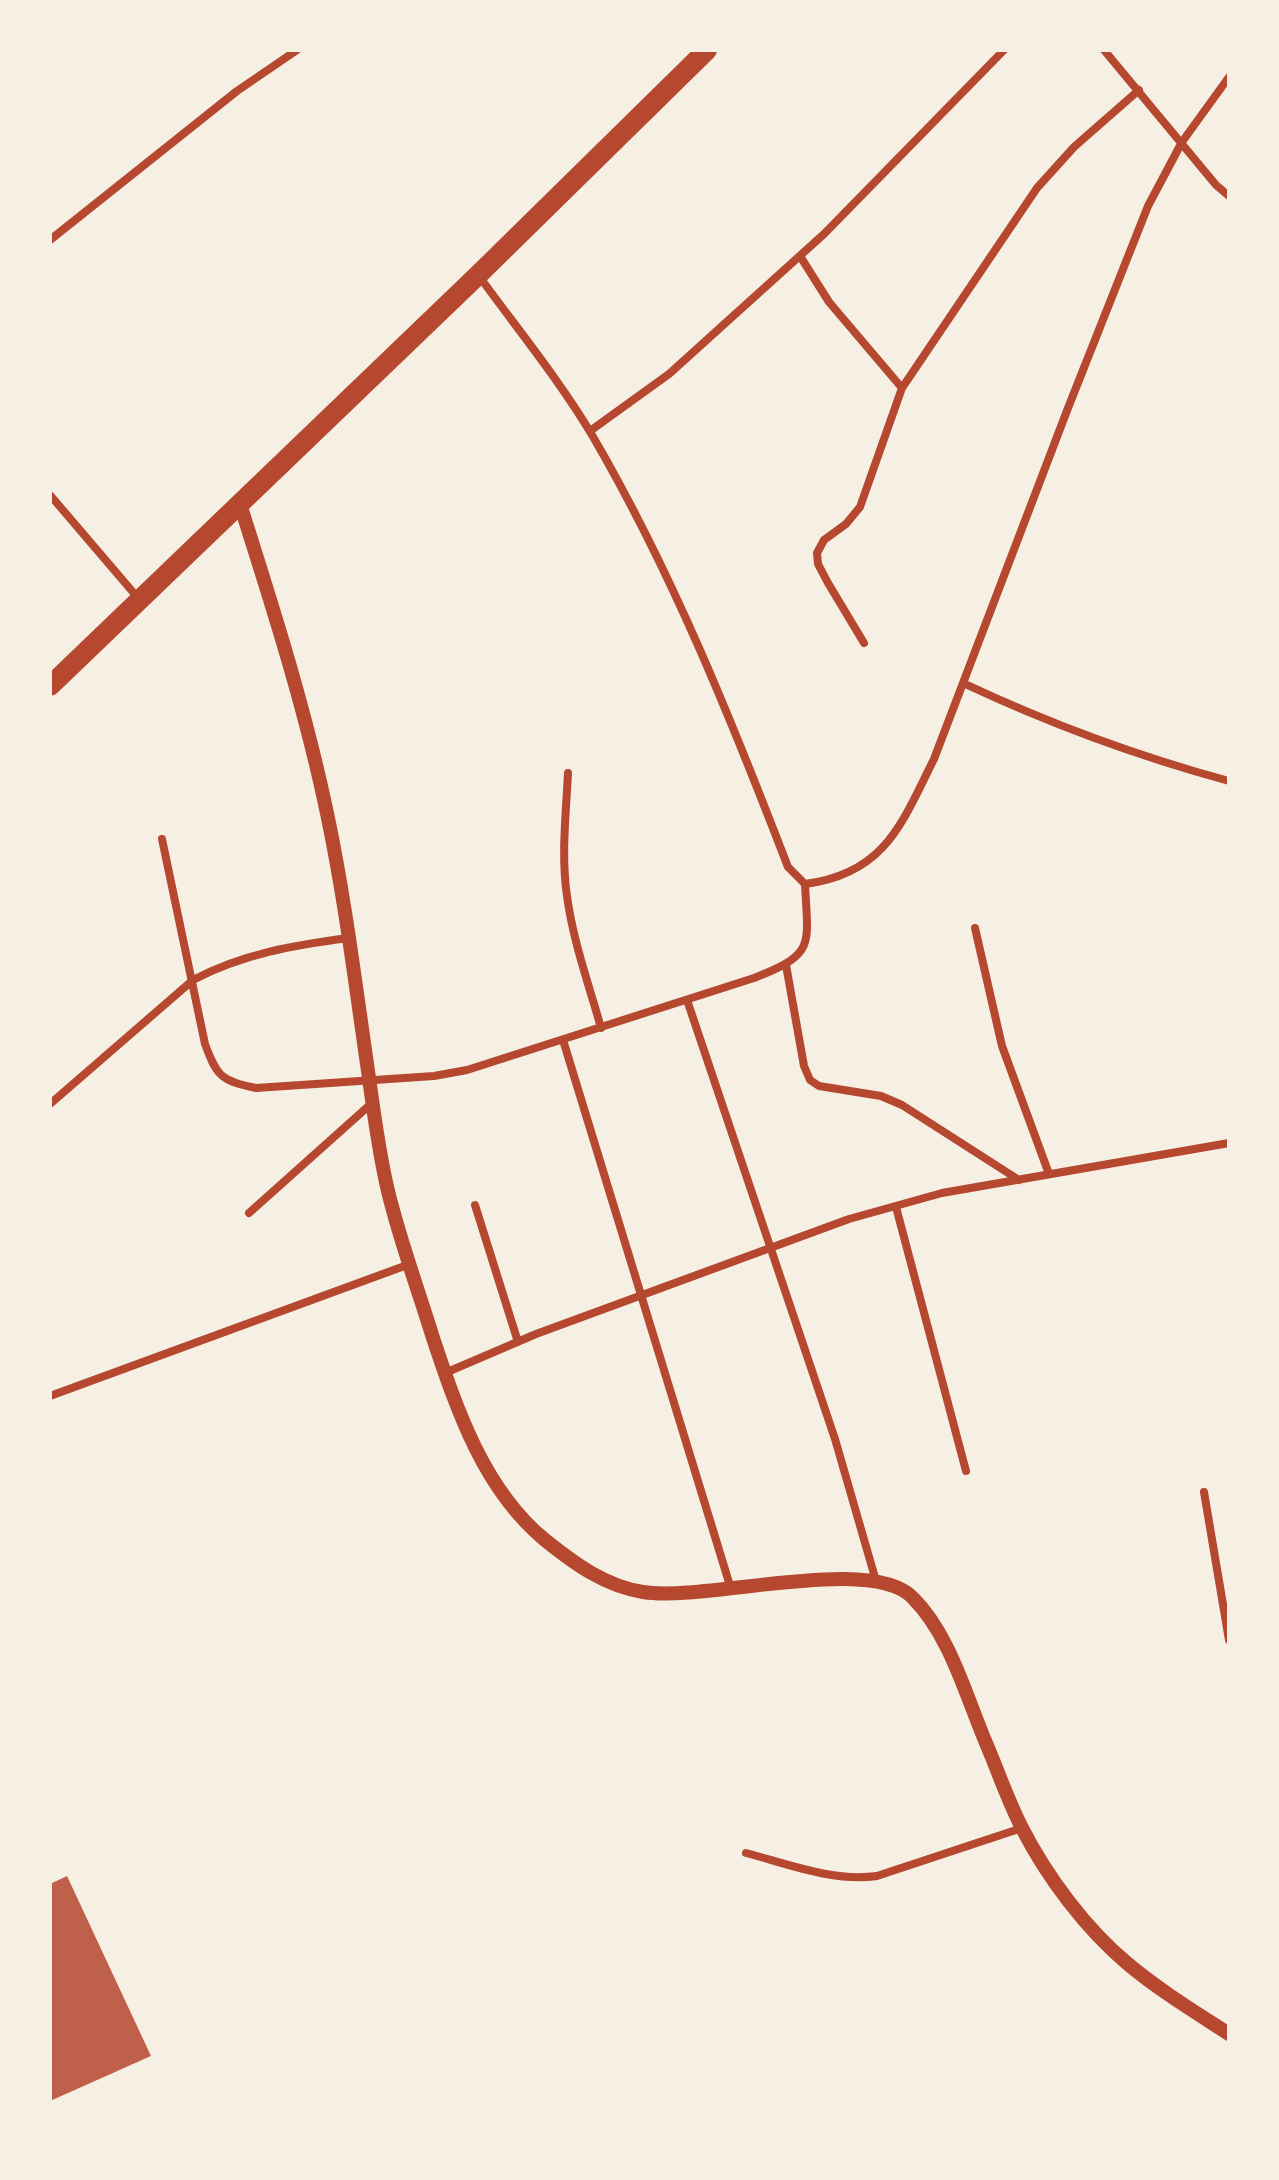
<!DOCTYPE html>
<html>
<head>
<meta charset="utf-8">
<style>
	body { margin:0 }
	#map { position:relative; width:1279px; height:2180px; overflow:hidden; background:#f6efe4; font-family:"IBM Plex Sans",sans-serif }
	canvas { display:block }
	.frame { position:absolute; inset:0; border:52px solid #f6efe4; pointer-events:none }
</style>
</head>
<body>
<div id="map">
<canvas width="1279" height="2180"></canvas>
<div class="frame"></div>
</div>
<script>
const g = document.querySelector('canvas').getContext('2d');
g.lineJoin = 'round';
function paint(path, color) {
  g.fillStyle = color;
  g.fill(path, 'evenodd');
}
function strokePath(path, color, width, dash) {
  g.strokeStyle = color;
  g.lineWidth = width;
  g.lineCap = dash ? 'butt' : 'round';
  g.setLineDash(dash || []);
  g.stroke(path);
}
paint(new Path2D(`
	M67 1876 151 2056 50 2101V1884Z`), '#bf614a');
strokePath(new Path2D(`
	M1104 50 1216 185 1229 196
	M50 240 237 91 297 50
	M800 256 829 302 902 388
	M479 276C516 327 560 381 592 435 672 572 731 719 788 867L805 884C885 874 902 823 934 759L1068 408 1148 206 1182 142 1229 77
	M590 431 669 374 824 234 1004 50
	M50 495 138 598
	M864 643 828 583 818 564 817 553 824 540 846 524 860 507 902 388 1037 188 1074 147 1139 90
	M963 683C1050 724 1137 756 1229 781
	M568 773C566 814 561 856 567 896 573 941 589 985 601 1028
	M162 839 205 1044C217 1077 222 1081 256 1088L434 1076 467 1070 754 978C816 954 808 946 805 884
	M975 928 1002 1046 1049 1174
	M786 965 804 1066 810 1080 819 1086 881 1096 902 1105 1019 1180
	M687 1000 835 1439 876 1581
	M563 1040 731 1589
	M50 1104 193 980C242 954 294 945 349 938
	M475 1205 518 1342
	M896 1207 966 1471
	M249 1213 372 1103
	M445 1373 536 1334 849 1219 942 1193 1229 1143
	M50 1396 410 1264
	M1204 1492 1229 1640
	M746 1853C788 1864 833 1882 877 1876L1022 1828`), '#b5482f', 8);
strokePath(new Path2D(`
	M240 504C273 608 306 711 328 818 344 895 354 973 365 1050 372 1097 377 1145 388 1191 400 1241 418 1289 433 1338 457 1410 484 1490 545 1540 575 1564 605 1586 643 1592 707 1602 871 1554 913 1598 950 1635 966 1696 986 1743 998 1771 1008 1801 1022 1828 1047 1877 1086 1929 1128 1964 1159 1990 1195 2012 1229 2034`), '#b5482f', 14);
strokePath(new Path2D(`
	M50 686 478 275 707 50`), '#b5482f', 20);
</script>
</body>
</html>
